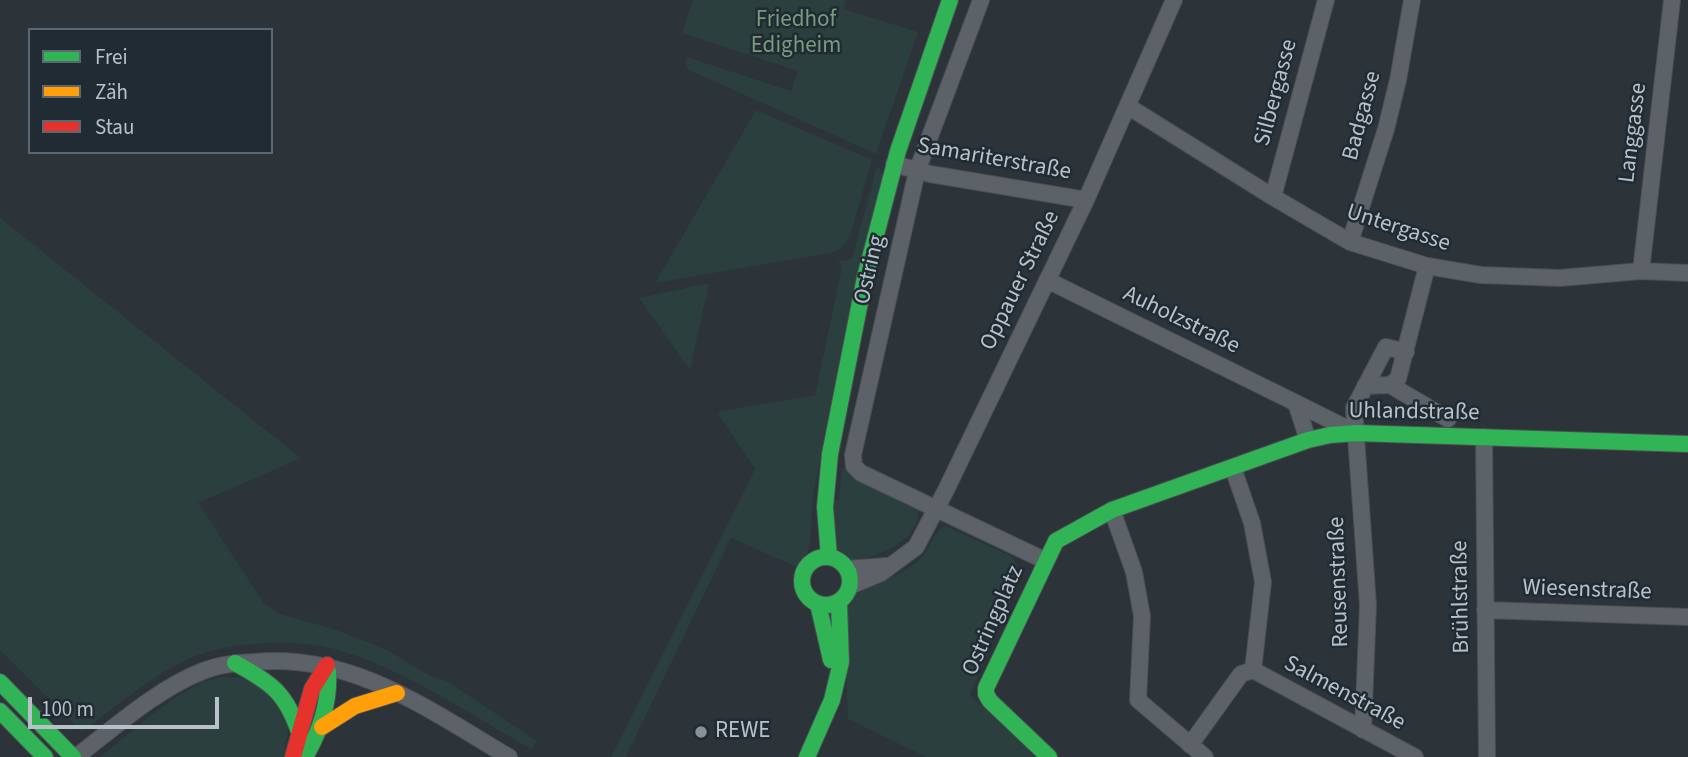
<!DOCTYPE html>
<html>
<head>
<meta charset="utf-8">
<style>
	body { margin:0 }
	#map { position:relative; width:1688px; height:757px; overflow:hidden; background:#2c3339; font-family:"Source Sans 3",sans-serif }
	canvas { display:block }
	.legend { position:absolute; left:28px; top:28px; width:245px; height:126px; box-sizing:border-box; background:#202b33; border:2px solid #5d676f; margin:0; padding:9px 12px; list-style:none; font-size:21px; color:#b8c1c9 }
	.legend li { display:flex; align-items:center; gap:14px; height:35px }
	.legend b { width:35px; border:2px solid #5d676f }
	.scale { position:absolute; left:28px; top:697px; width:191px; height:32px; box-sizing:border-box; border:4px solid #b8c1c9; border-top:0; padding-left:9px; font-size:21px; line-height:24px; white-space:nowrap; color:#b8c1c9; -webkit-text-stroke:5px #202b33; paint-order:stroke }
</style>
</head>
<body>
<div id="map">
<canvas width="1688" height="757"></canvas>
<ul class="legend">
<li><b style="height:9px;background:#30b455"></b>Frei</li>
<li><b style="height:9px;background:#ff9f0a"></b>Zäh</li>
<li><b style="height:9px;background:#e5322d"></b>Stau</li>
</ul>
<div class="scale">100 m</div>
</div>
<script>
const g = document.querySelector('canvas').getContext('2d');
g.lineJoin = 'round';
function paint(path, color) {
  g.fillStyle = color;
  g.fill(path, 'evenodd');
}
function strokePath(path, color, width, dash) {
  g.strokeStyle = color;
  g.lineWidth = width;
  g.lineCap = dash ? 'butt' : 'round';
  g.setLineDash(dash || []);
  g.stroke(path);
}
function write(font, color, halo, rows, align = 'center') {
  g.font = font + ' "Source Sans 3",sans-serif';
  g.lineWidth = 5;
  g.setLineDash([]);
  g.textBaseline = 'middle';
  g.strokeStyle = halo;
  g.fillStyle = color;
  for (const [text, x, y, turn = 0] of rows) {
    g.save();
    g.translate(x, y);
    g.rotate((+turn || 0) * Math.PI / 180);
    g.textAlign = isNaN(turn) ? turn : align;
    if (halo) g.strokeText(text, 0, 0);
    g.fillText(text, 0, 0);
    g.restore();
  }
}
paint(new Path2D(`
	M693 0H846L844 9 918 32 876 154 689 70 685 63 687 57 791 91 798 71 682 33Z
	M756 110 872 160 850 236 842 248 831 253 655 283Z
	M879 168 883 174C859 279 834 385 814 492 809 518 816 546 799 568L731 538 626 757H611L755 469 717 412 815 395 842 268 838 260 845 261 852 258 876 170Z
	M0 218 301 458 198 503 264 603 277 613 337 630 389 651 430 676 447 681 537 741 531 749C469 714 406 670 338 650 298 639 240 641 201 654 159 669 118 705 82 732L0 650Z
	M709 283 690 370 639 298Z
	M848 467 919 507C921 541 879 557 851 561L831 546 830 499 839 501 842 468Z
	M945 526 1013 557 1021 576 970 695 1037 757H926L848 719 843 606 854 589C877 584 907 574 923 556 931 547 935 531 945 526Z
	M238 677 258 683 289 720 284 757H100C129 734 181 686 216 678 223 676 231 677 238 677Z`), '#2a3f3e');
const street = new Path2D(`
	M981 0 917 171 853 455 854 466 861 473 1046 561
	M1129 107 1273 197 1350 242 1427 266 1481 275 1560 278 1641 271 1688 273
	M894 164 930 174 1086 200
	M1273 197 1326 0
	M1350 242 1386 129 1398 80 1412 0
	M1641 271 1672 0
	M1047 280 1296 403 1308 440
	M1390 385 1448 419
	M1365 386 1390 385 1398 379 1427 266
	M1296 403 1356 433
	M1484 437 1487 757
	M1233 468 1252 523 1263 582 1253 670 1415 757
	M1112 510 1134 572 1142 616 1138 700 1205 757
	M847 569 886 566
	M850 586 881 573 916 547 946 490 1086 200 1174 0
	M1485 610 1688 617
	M1363 730 1368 605 1354 408 1386 347 1406 352
	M1190 745 1241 674 1253 670
	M76 757C115 727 157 689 203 671 220 664 238 663 255 662 352 653 429 710 509 757`);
const fast = new Path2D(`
	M802 581a24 24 0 1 1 48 0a24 24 0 1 1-48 0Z
	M829 557 825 507 830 454 865 277 898 151 950 0
	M818 604 831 660
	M235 663C272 683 287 694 300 735
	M0 682 73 757
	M0 711 45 757
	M305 757C321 730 330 703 328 671
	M807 757 832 700 841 662 839 602
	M1049 757 990 701 986 694V688L1056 541 1112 510 1308 440 1330 435 1356 433 1688 444`);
const slow = new Path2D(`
	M322 727 355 706 397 693`);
const jam = new Path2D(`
	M293 757 312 689 327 665`);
strokePath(street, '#4a4f54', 18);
strokePath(fast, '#4a4f54', 18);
strokePath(slow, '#4a4f54', 18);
strokePath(jam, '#4a4f54', 18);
strokePath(street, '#5c6267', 16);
strokePath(fast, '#30b455', 16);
strokePath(slow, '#ff9f0a', 16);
strokePath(jam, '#e5322d', 16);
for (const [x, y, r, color] of [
	[701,732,7,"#878f97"]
]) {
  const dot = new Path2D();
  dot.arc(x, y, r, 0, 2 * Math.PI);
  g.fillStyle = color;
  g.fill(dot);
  strokePath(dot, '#202b33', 2.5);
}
write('23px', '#789c7b', '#202b33', [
	["Friedhof",796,21],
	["Edigheim",796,47]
]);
write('23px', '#b8c1c9', '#202b33', [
	["Silbergasse",1277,93,-75],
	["Badgasse",1363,116,-75],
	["Langgasse",1634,133,-83],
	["Samariterstraße",994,160,10],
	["Untergasse",1398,229,18],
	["Ostring",871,270,-77],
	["Oppauer Straße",1021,281,-64],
	["Auholzstraße",1181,321,26],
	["Uhlandstraße",1414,413,1],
	["Reusenstraße",1340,582,-92],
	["Wiesenstraße",1587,591,2],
	["Brühlstraße",1462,597,-91],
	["Ostringplatz",994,621,-66],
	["Salmenstraße",1344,694,28]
]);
write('23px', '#b8c1c9', '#202b33', [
	["REWE",715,732]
], 'left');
</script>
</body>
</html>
